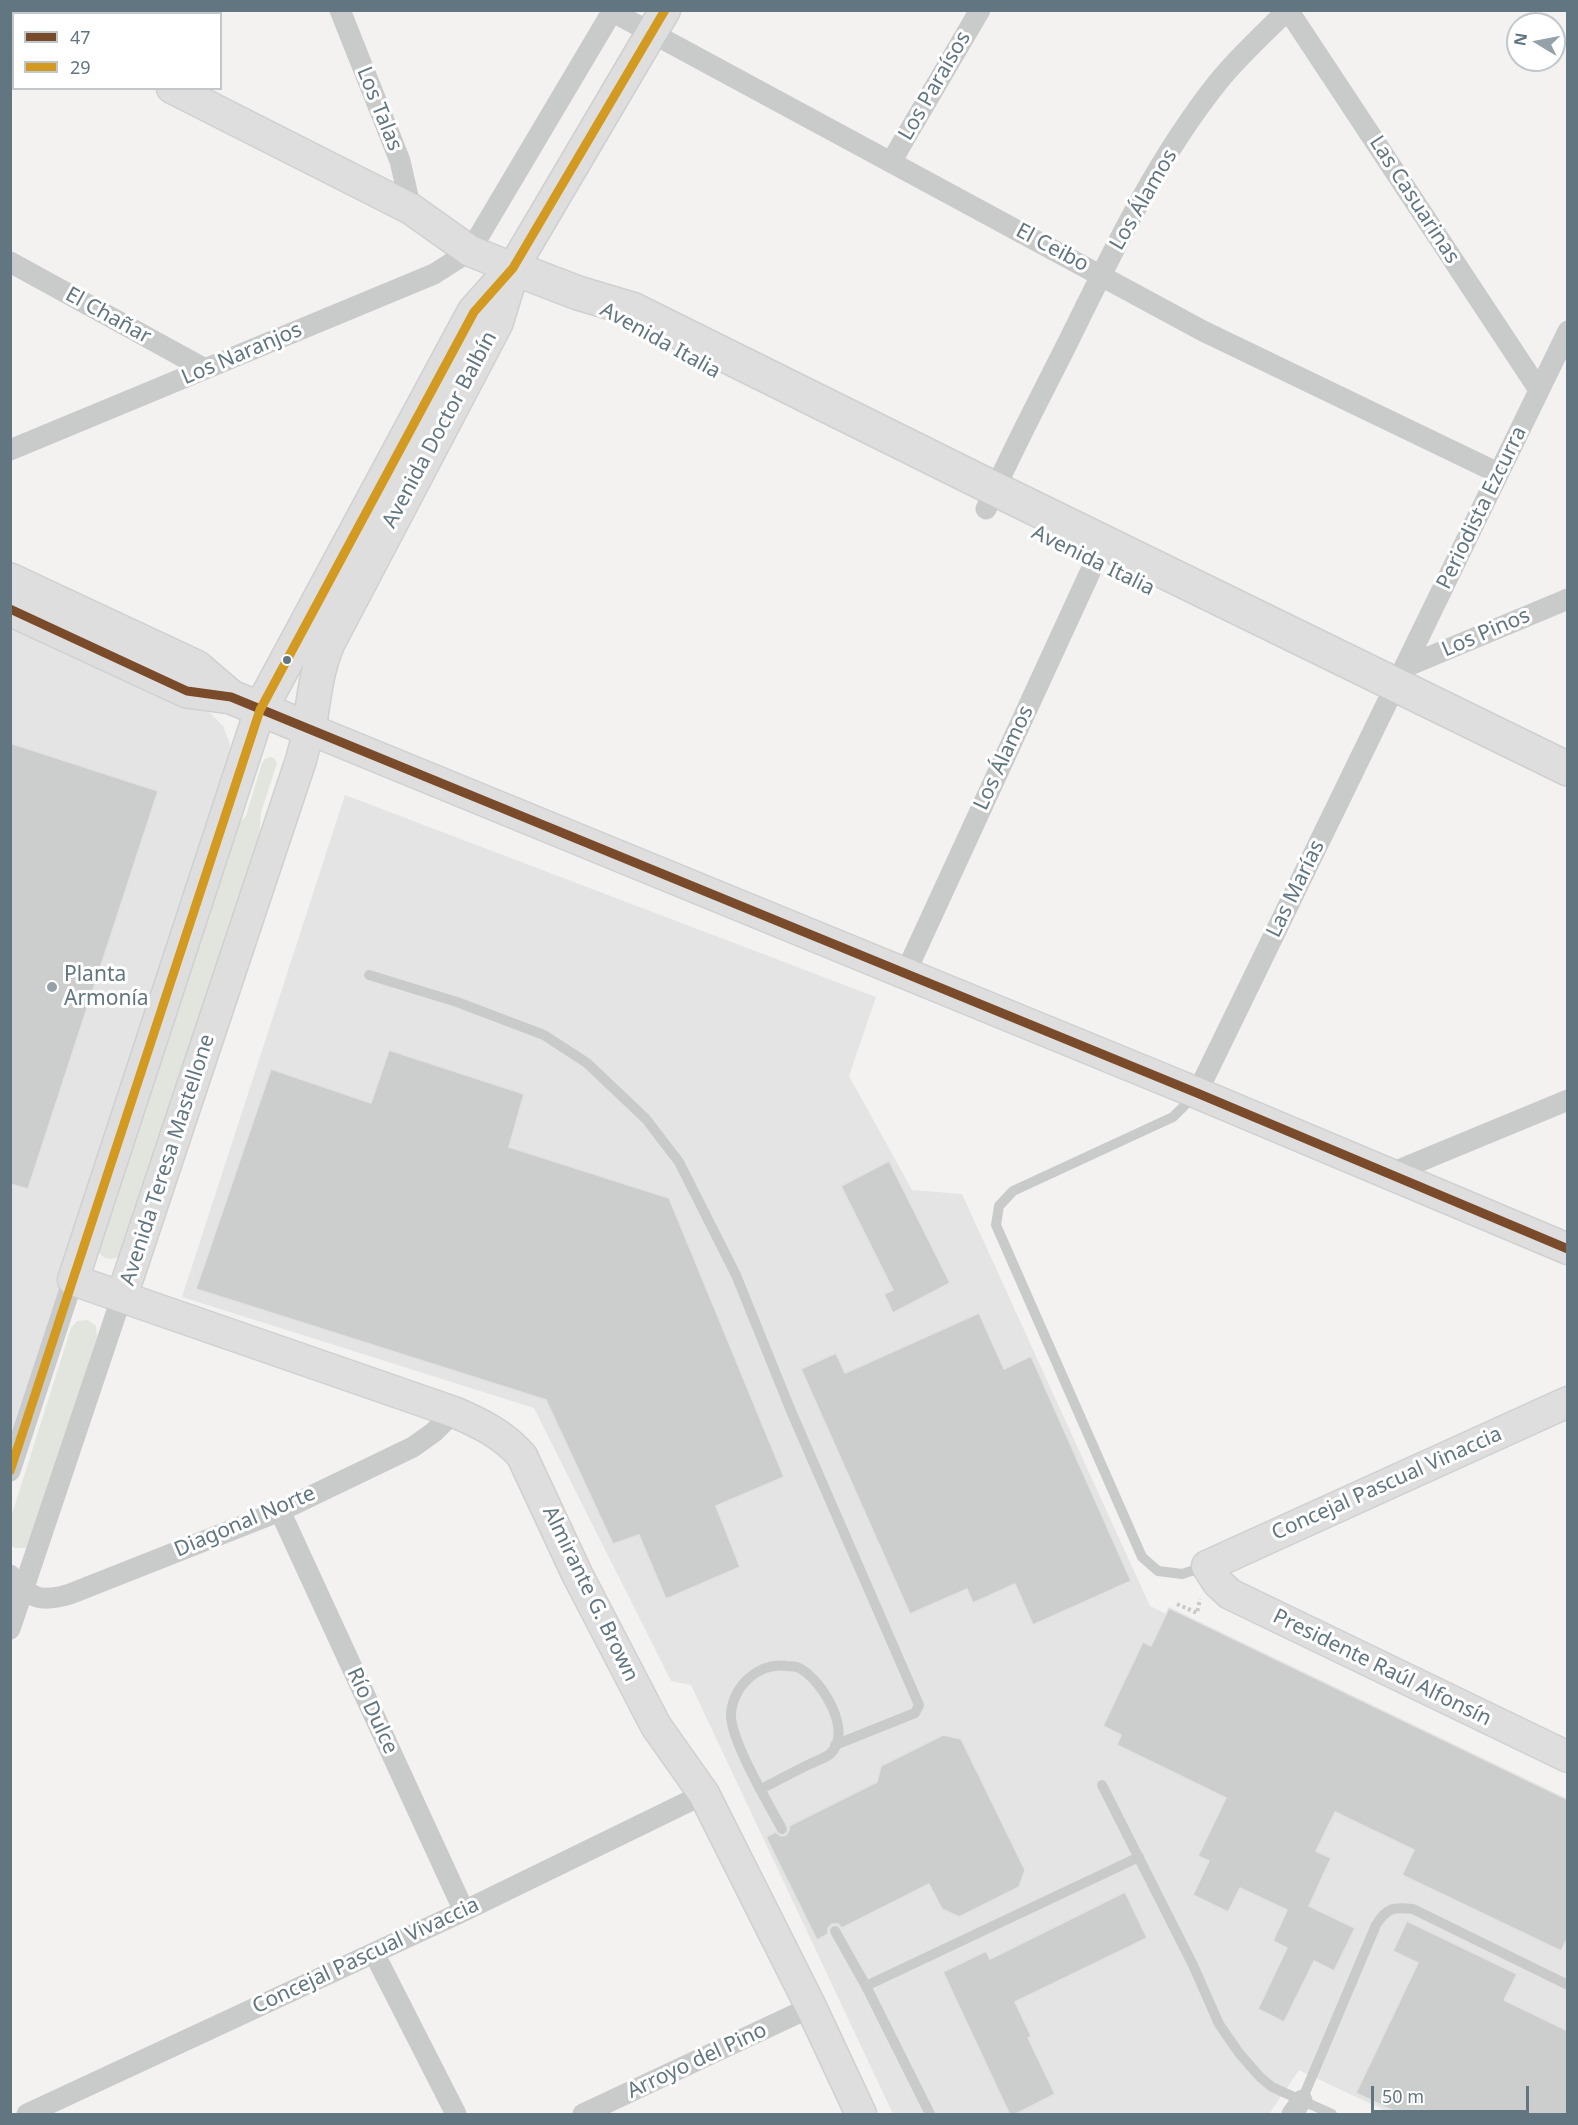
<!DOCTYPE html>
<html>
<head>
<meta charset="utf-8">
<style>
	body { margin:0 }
	#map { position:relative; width:1578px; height:2125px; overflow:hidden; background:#f3f2f0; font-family:"Noto Sans",sans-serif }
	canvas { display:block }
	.frame { position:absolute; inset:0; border:12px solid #627681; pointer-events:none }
	.legend { position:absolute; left:12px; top:12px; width:210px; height:78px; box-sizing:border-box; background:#fff; border:2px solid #c0c8cd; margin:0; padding:8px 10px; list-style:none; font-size:18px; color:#627681 }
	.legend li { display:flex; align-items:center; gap:12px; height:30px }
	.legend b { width:30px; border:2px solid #c0c8cd }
	.north { position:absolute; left:1506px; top:12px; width:60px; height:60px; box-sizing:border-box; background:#fff; border:2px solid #c0c8cd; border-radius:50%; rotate:280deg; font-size:16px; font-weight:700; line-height:24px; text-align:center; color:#627681 }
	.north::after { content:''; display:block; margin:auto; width:21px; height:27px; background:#95a1a8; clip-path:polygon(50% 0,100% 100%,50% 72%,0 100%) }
	.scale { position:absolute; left:1371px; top:2086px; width:158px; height:27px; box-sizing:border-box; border:3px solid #627681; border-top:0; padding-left:8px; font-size:18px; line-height:21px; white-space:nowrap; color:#627681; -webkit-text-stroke:4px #fff; paint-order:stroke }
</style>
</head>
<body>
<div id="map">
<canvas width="1578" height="2125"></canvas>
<div class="frame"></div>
<ul class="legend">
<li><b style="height:8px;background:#7a4b2a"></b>47</li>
<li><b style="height:8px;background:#d29a20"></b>29</li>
</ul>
<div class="north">N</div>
<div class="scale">50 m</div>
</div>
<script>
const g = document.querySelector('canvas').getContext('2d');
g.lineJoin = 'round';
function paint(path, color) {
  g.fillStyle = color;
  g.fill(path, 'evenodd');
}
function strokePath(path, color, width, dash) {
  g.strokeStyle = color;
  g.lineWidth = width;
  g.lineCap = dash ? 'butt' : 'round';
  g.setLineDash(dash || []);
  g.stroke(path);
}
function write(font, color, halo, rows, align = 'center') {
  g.font = font + ' "Noto Sans",sans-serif';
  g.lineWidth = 6;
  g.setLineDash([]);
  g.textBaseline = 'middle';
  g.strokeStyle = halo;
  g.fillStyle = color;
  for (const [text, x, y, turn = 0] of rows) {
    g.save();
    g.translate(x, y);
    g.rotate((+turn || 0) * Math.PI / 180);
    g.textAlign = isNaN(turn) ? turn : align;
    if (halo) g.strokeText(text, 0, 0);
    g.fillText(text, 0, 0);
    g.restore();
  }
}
paint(new Path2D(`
	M11 617 210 713 223 726 230 744V763L11 1441Z
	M345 795 876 997 849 1076 912 1190 962 1194 1150 1606 1567 1806V2114H1392L1299 2070 1269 2114H893L691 1685 671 1681 534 1408 182 1297Z`), '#e3e4e3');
paint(new Path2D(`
	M270 757 274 758 277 763 261 813 259 839 122 1256C110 1261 102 1260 96 1248L237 825 246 816 262 763 265 759Z
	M88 1320 96 1326 97 1337 31 1541 25 1548H15L11 1545V1517L71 1328 77 1321Z`), '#e2e5de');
const building = new Path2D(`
	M10 743 158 791 28 1189 10 1184Z
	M389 1050 524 1094 509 1147 669 1198 784 1477 716 1506 740 1567 666 1599 639 1535 613 1544 546 1400 196 1289 271 1069 371 1103Z
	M889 1161 950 1283 893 1313 884 1294 893 1290 841 1186Z
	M979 1313 1004 1369 1031 1356 1131 1581 1033 1625 1015 1584 973 1603 967 1589 910 1614 801 1369 836 1353 845 1373Z
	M1169 1608 1568 1800V1937L1561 1951 1402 1875 1414 1850 1335 1812 1316 1851 1331 1858 1309 1906 1355 1928 1334 1971 1314 1961 1284 2022 1258 2009 1287 1948 1273 1941 1287 1910 1240 1888 1228 1912 1193 1895 1209 1861 1198 1856 1226 1798 1117 1745 1121 1735 1103 1726 1143 1642 1151 1646Z
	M943 1735 961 1739 1025 1870 1019 1887 959 1917 942 1909 929 1884 842 1928 838 1924H832L828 1928V1934L817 1940 766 1837 775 1832 781 1836 786 1835 789 1830V1826L877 1782 881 1766Z
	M1125 1892 1147 1938 1015 2002 1031 2036 1028 2038 1055 2094 1014 2115H1010L943 1972 986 1951 990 1959Z
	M1407 1921 1517 1974 1504 2000 1568 2031V2115H1402L1356 2093 1418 1963 1393 1951Z`);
paint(building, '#cccdcd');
strokePath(building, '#e2e2e0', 1.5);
const secondary = new Path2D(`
	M17 10 23 14
	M172 88 411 209 470 251 513 268 665 10
	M260 710 73 1280 454 1412C480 1423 504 1435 522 1456L577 1574 656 1726 704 1794 811 2007 861 2114
	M122 1296 301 760 309 729 1197 1093 1568 1249
	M1568 1402 1207 1566 1218 1583 1230 1594 1568 1757`);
const primary = new Path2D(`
	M513 268 578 293 632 309 995 489 1568 769
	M10 580 196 667 231 697
	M10 609 187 691 231 697 309 729C314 699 316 671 328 643L496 323 513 268
	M260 710 474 312 506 276`);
strokePath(secondary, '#cfd0d0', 33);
strokePath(primary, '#cfd0cf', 36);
strokePath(new Path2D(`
	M1177 1604 1197 1613 1200 1599`), '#c8c8c8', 4, [3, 3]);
strokePath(new Path2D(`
	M369 975 457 1002 544 1035 587 1063 646 1119 679 1162 736 1275 791 1411 919 1705 915 1713 835 1745
	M1194 1096 1173 1117 1013 1191 999 1206 996 1225 1142 1557 1158 1571 1182 1574 1207 1566
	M1102 1785 1193 1965 1219 2024 1239 2053 1260 2077 1272 2087 1332 2114
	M761 1789C777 1781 793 1772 810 1764 816 1761 825 1758 830 1754 854 1732 822 1681 801 1669 797 1666 792 1666 787 1666 759 1662 734 1685 731 1713 729 1738 769 1805 782 1829
	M835 1931 866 1986 930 2114
	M866 1986 1139 1857
	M1302 2100 1376 1925C1387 1907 1394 1907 1413 1909L1568 1985`), '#c9cbcb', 10);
strokePath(new Path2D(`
	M340 10 400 161 411 209
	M1288 10 1539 390
	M613 12 1203 331 1498 473
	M891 162 980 10
	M10 262 205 369
	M10 450 434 274 470 251 613 10
	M986 509C1010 454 1039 400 1066 346 1111 255 1155 161 1218 82 1239 56 1264 33 1288 10
	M1405 667 1568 599
	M905 974 1104 542
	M1197 1093 1568 331
	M1389 1174 1568 1100
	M10 1471 73 1280
	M280 1511 464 1911
	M10 1575C31 1599 40 1603 70 1594L280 1511 413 1447 434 1432 454 1412
	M10 1629 122 1296
	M374 1953 456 2114
	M27 2114 464 1911 704 1794
	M583 2114 811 2007
	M1292 2114 1302 2100`), '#c9cbcb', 21);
strokePath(secondary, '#dededf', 30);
strokePath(primary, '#dededf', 33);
strokePath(new Path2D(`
	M10 609 187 691 231 697 1197 1093 1568 1249`), '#7a4b2a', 9);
strokePath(new Path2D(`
	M10 1471 260 710 474 312 513 268 665 10`), '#d29a20', 9);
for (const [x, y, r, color] of [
	[287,660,5,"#627681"],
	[52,987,6,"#95a1a8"]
]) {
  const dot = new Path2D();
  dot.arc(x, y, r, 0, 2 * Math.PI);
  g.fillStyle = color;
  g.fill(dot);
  strokePath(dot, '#fff', 2);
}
write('21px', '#627681', '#fff', [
	["Los Paraísos",935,86,-60],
	["Los Talas",379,109,68],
	["Los Álamos",1144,200,-60],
	["Las Casuarinas",1414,200,57],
	["El Ceibo",1052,248,28],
	["El Chañar",108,316,29],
	["Avenida Italia",660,341,29],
	["Los Naranjos",242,354,-23],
	["Avenida Doctor Balbín",440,430,-62],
	["Periodista Ezcurra",1482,508,-64],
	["Avenida Italia",1093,561,26],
	["Los Pinos",1486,633,-23],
	["Los Álamos",1004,758,-65],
	["Las Marías",1296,889,-64],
	["Avenida Teresa Mastellone",168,1160,-72],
	["Concejal Pascual Vinaccia",1387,1484,-24],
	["Diagonal Norte",245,1522,-23],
	["Almirante G. Brown",590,1594,64],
	["Presidente Raúl Alfonsín",1382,1668,26],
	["Río Dulce",372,1711,65],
	["Concejal Pascual Vivaccia",366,1956,-25],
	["Arroyo del Pino",697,2061,-25]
]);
write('21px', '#627681', '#fff', [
	["Planta",64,975],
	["Armonía",64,999]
], 'left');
</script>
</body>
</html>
